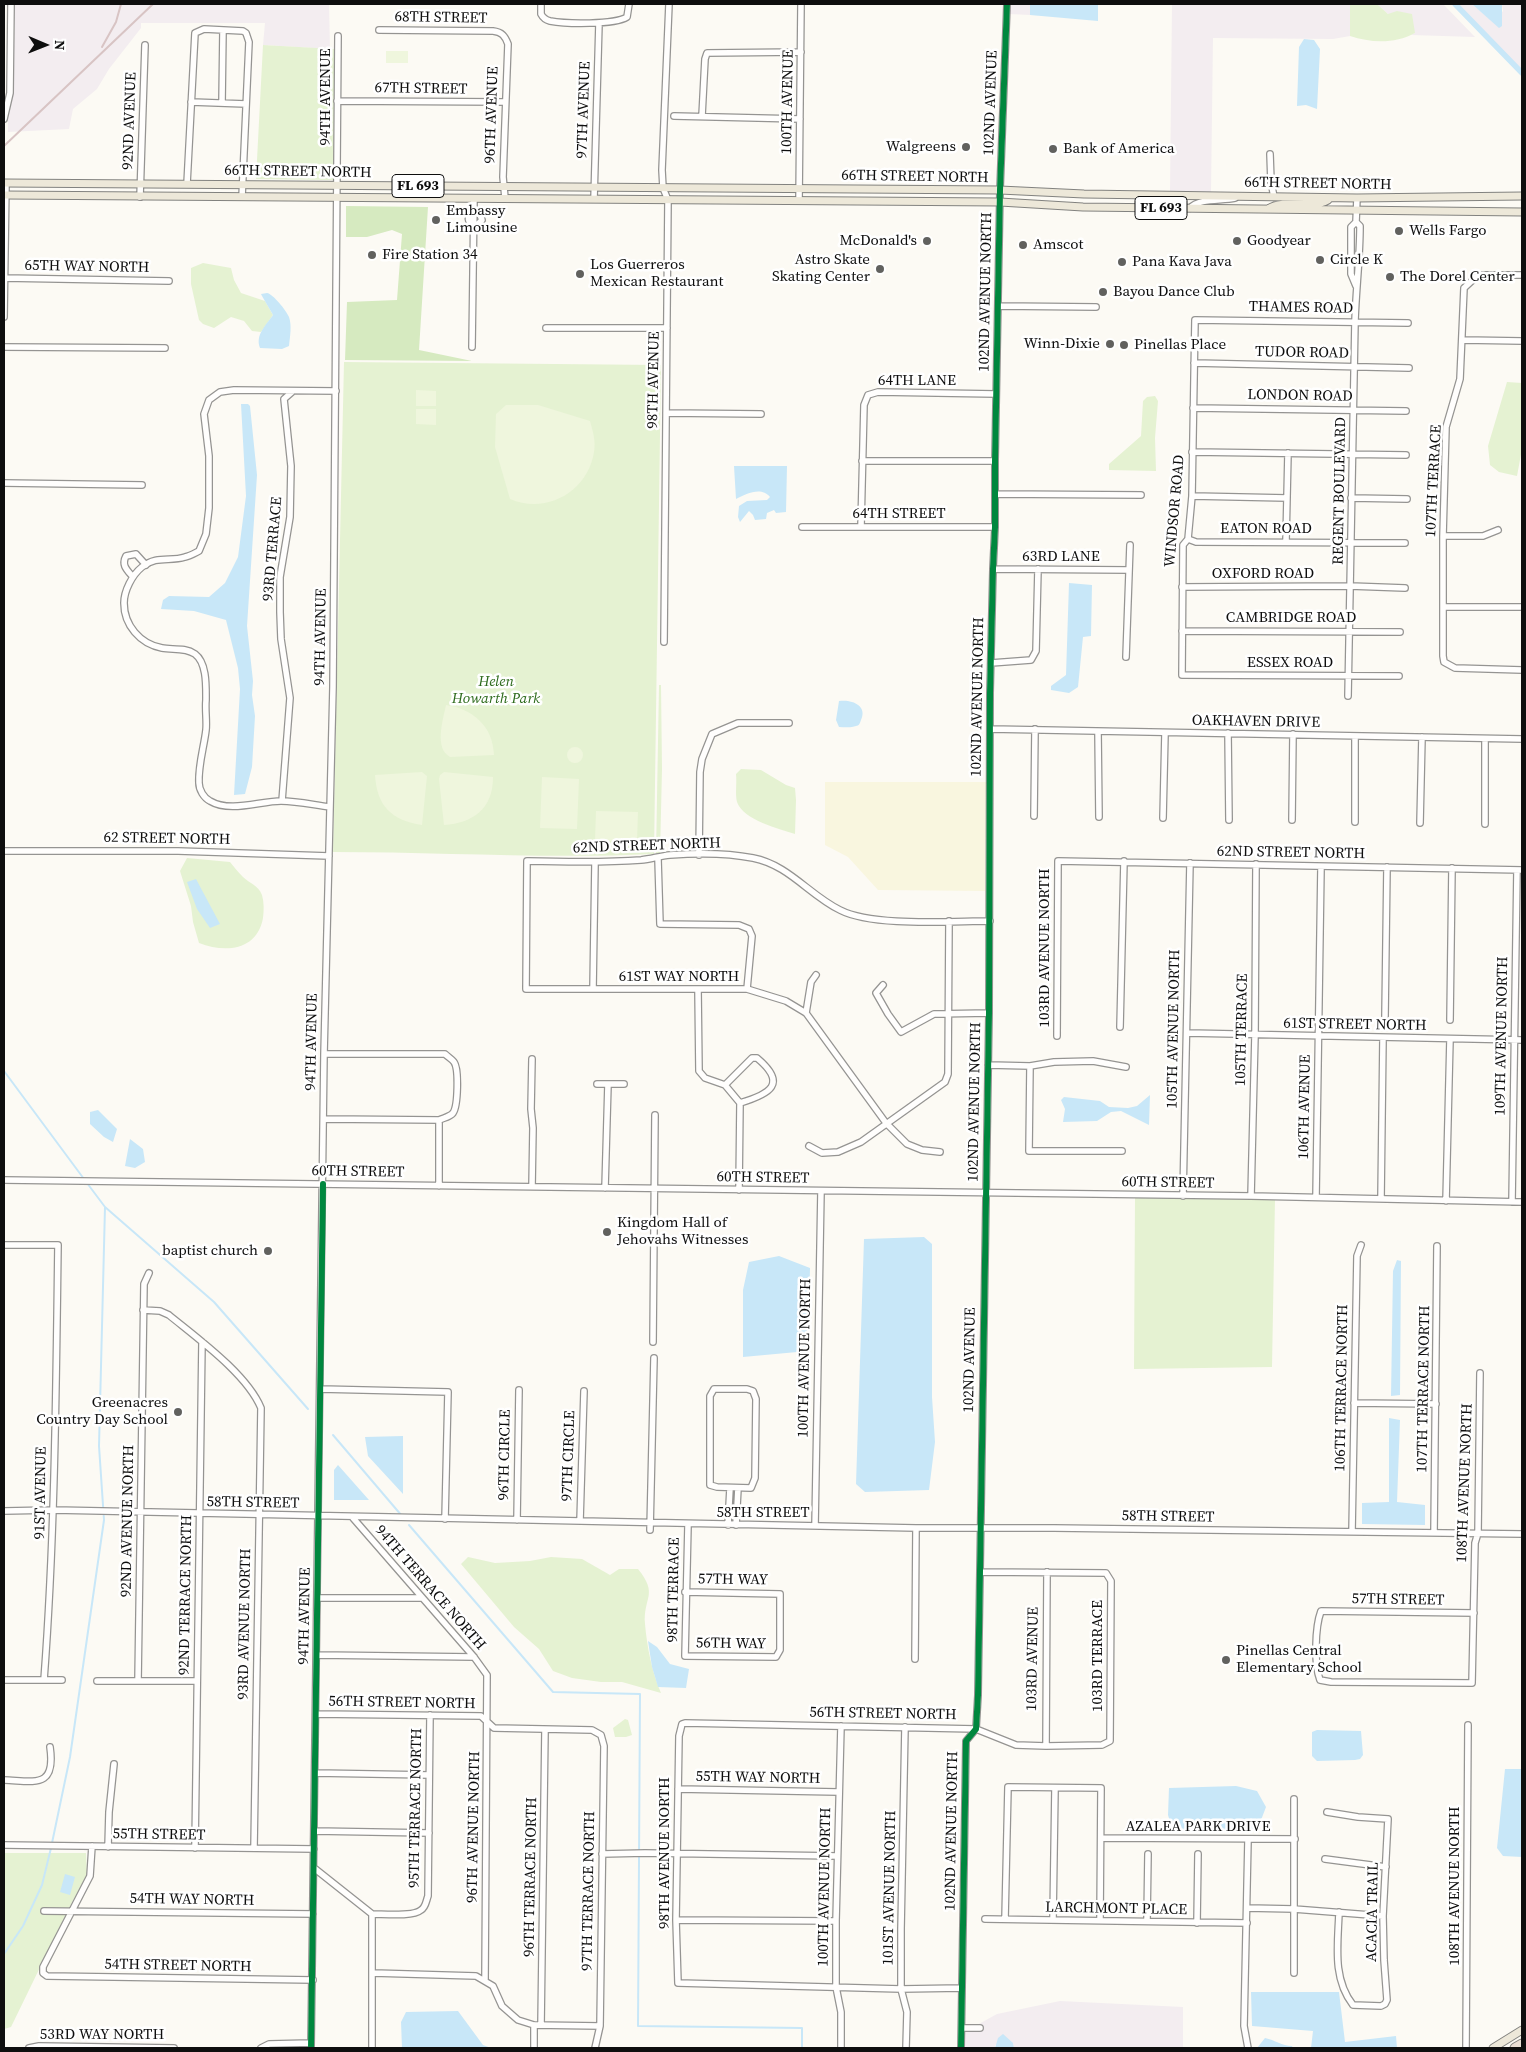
<!DOCTYPE html>
<html>
<head>
<meta charset="utf-8">
<style>
	body { margin:0 }
	#map { position:relative; width:1526px; height:2052px; overflow:hidden; background:#fcfaf4; font-family:"Source Serif 4",serif }
	canvas { display:block }
	.frame { position:absolute; inset:0; border:5px solid #0e0e0e; pointer-events:none }
	.north { position:absolute; left:20px; top:20px; width:50px; height:50px; -webkit-text-stroke:4px #fff; paint-order:stroke; rotate:91deg; font-size:14px; font-weight:700; line-height:20px; text-align:center; color:#0e0e0e }
	.north::after { content:''; display:block; margin:auto; width:18px; height:22px; background:#0e0e0e; clip-path:polygon(50% 0,100% 100%,50% 72%,0 100%) }
</style>
</head>
<body>
<div id="map">
<canvas width="1526" height="2052"></canvas>
<div class="frame"></div>
<div class="north">N</div>
</div>
<script>
const g = document.querySelector('canvas').getContext('2d');
g.lineJoin = 'round';
function paint(path, color) {
  g.fillStyle = color;
  g.fill(path, 'evenodd');
}
function strokePath(path, color, width, dash) {
  g.strokeStyle = color;
  g.lineWidth = width;
  g.lineCap = dash ? 'butt' : 'round';
  g.setLineDash(dash || []);
  g.stroke(path);
}
function write(font, color, halo, rows, align = 'center') {
  g.font = font + ' "Source Serif 4",serif';
  g.lineWidth = 5;
  g.setLineDash([]);
  g.textBaseline = 'middle';
  g.strokeStyle = halo;
  g.fillStyle = color;
  for (const [text, x, y, turn = 0] of rows) {
    g.save();
    g.translate(x, y);
    g.rotate((+turn || 0) * Math.PI / 180);
    g.textAlign = isNaN(turn) ? turn : align;
    if (halo) g.strokeText(text, 0, 0);
    g.fillText(text, 0, 0);
    g.restore();
  }
}
paint(new Path2D(`
	M15 4H329L330 49 263 45 265 23H141V28L109 69 97 89 73 109 69 129 8 132V116L13 93Z
	M1010 4H1030V15L1009 14Z
	M1172 4H1350V36L1333 39 1213 38 1211 192H1170Z
	M1377 4H1443L1475 37 1411 35 1415 33 1388 14Z
	M1456 4H1472L1494 22 1503 11 1502 4H1522V71Z
	M1060 2001 1183 2007V2048H1014L1013 2043 995 2045V2048H965V2032L983 2031V2025H977L997 2014Z`), '#f3edf0');
paint(new Path2D(`
	M825 782H986L985 891 878 890 848 857 825 845Z`), '#f9f6df');
paint(new Path2D(`
	M1350 4H1377L1388 14 1397 11 1412 14 1415 33C1395 44 1371 43 1350 36Z
	M263 45 335 49V180L256 179Z
	M203 263 231 268 234 280 241 293 265 301 273 315 261 332 252 331 244 321 231 317 214 328 203 324 199 320 191 284V268Z
	M344 362 661 365 654 854C547 859 440 852 333 852Z
	M1507 382 1522 383V449L1517 476 1499 472 1490 465 1488 446Z
	M1155 396 1158 401 1155 438 1156 471 1109 470V464L1141 436 1143 401 1147 397Z
	M659 685H661L662 769 660 855 657 856 595 860 541 859H603L654 856 656 854Z
	M741 769 761 770 786 785 795 788 796 800 795 834C780 829 743 820 737 802 735 795 737 782 736 774Z
	M187 858 230 862C234 867 238 872 243 877 249 883 258 885 262 895 264 902 264 910 263 918 257 951 225 953 199 943L193 922 191 906 180 871Z
	M1135 1198 1275 1199 1272 1367 1134 1369Z
	M468 1557 495 1563 530 1561 551 1557 582 1559 610 1575 619 1569H638C659 1595 643 1597 645 1624 647 1647 652 1672 661 1693L622 1682H601L572 1678 553 1671 539 1649 514 1627 461 1564Z
	M625 1719 628 1720 632 1735 626 1737H615L613 1728Z
	M4 1853H86L87 1874 69 1908 41 1909V1914H66L11 2027 4 2029Z`), '#e5f2d2');
paint(new Path2D(`
	M346 206 428 207 419 350 472 361 345 360 347 302 397 300 402 234 392 230 367 237H346Z`), '#d6eac0');
paint(new Path2D(`
	M386 51H408V63H386Z
	M416 390 436 391V406H416Z
	M506 405H538L590 421C593 432 596 441 594 452 588 491 547 515 510 499L495 447 496 414Z
	M416 409H436V425L416 424Z
	M446 705C473 709 493 726 494 755L450 757C434 748 443 720 446 705Z
	M567 755a8 8 0 1 1 16 0a8 8 0 1 1-16 0Z
	M422 772 427 776 422 825C391 820 377 806 375 775Z
	M444 772 493 777C493 809 473 823 444 825L439 779 440 775Z
	M542 777 579 779 577 829 540 828Z
	M596 811 638 812 637 841H595Z`), '#eff6dd');
paint(new Path2D(`
	M1030 4H1098V21L1030 15Z
	M1472 4H1502V26L1499 28Z
	M1304 39 1314 40 1320 49 1317 109 1306 105 1297 106 1299 47Z
	M267 293C273 294 286 310 289 317 292 325 290 337 289 346L282 349 260 348C255 335 266 325 273 315L262 296 261 294Z
	M241 404H248L250 406 257 475 247 626 253 681 252 695 255 716 252 767 245 794 234 795 240 689 238 668 226 620 194 611 161 609 163 600 169 596 209 597 225 583 238 557 246 496Z
	M734 466H787L786 512 776 513 774 510 767 513 766 519 755 520 753 515 749 511 740 522 738 517 739 506 747 501 767 500 770 497C761 486 746 494 736 499Z
	M1069 583 1092 585 1091 636 1083 637 1078 687 1069 693 1051 690V686L1066 675Z
	M839 701C851 699 868 705 861 720 860 723 859 726 856 726 851 728 844 727 839 727L836 720Z
	M196 879 220 924 210 928 197 909 187 882Z
	M1150 1095 1149 1125 1121 1111 1111 1112 1097 1121 1063 1122 1065 1109 1061 1100 1064 1097 1100 1101 1109 1107 1128 1108 1137 1106Z
	M98 1110 117 1129 113 1142 104 1137 90 1124V1112Z
	M130 1139 143 1149 145 1162 135 1168 125 1166Z
	M924 1237 932 1244V1397L935 1442 929 1490 865 1492 856 1484 864 1239Z
	M779 1256 810 1268 808 1351 743 1357V1290L749 1262Z
	M1397 1260 1401 1261 1400 1395 1391 1396 1393 1271Z
	M1389 1418 1400 1420 1397 1502 1425 1505V1525L1362 1524V1503L1389 1502Z
	M403 1436V1494L368 1456 365 1437Z
	M338 1465 369 1500H334V1470Z
	M648 1641 657 1647 670 1664 689 1669 686 1688 658 1687 652 1667Z
	M1317 1730 1361 1731 1363 1755 1360 1759 1355 1760 1317 1761 1312 1756V1732Z
	M1505 1769H1522V1857L1503 1856 1497 1848Z
	M1236 1786 1257 1791 1266 1807 1258 1828 1231 1832H1173L1168 1815 1169 1788Z
	M65 1874 75 1877 70 1895 60 1892Z
	M1251 1992H1339L1345 2042 1396 2036 1397 2048H1311L1313 2031 1252 2026Z
	M458 2011 483 2045 491 2048H402L401 2022 406 2012Z
	M1003 2034 1013 2043 1014 2048H995L998 2038Z
	M1265 2038C1275 2040 1282 2046 1292 2046L1293 2048H1257Z`), '#c8e7f8');
strokePath(new Path2D(`
	M4 1071 84 1179
	M87 1183 105 1207 214 1302 308 1409
	M333 1435 402 1516
	M409 1525 553 1692 640 1694 638 2026 802 2028V2048
	M52 1843 70 1757 104 1520 99 1446 105 1207
	M4 1954 23 1926 42 1885 51 1848`), '#c8e7f8', 2);
strokePath(new Path2D(`
	M1455 4 1522 73`), '#c8e7f8', 5.5);
const minor = new Path2D(`
	M541 4V14C543 18 546 20 550 21 566 24 614 25 627 17L629 4
	M379 30 493 31C502 32 505 36 508 44L503 177 505 198
	M337 101 505 102
	M191 102 246 104
	M222 103 223 30
	M674 116 800 119
	M702 116 705 59 707 53 801 52
	M4 119 10 93 11 4
	M1270 154 1271 182 1274 197
	M187 184 195 33 204 29 243 31 246 33 249 42 242 197
	M140 197 145 45
	M594 199 599 23
	M799 201 801 4
	M1190 208C1199 198 1221 201 1235 198
	M475 211 480 215 482 220 474 228C468 222 465 216 475 211Z
	M1356 222 1351 227V274L1356 286
	M1522 275H1484L1476 277 1464 288 1460 379 1446 427 1443 536V656L1444 662 1455 668 1522 670
	M4 278 169 281
	M998 306 1096 307
	M4 317 6 183
	M546 328H667
	M1463 340 1522 341
	M4 347 165 348
	M472 347 474 198
	M1194 363 1409 368
	M1193 408 1406 411
	M666 413 761 414
	M1192 452 1406 455
	M862 461H995
	M4 483 142 485
	M995 494 1141 495
	M1192 496 1287 498
	M1351 498 1407 499
	M861 526 864 405 868 395 878 392 996 394
	M802 527H995
	M1443 536H1483L1498 530
	M1188 539 1196 542 1405 543
	M1286 541 1288 453
	M993 569 1129 570
	M133 577C127 570 121 565 126 556L136 554 146 565
	M1182 587 1350 586 1405 588
	M1443 607H1522
	M1182 631 1400 632
	M664 642 668 200 663 188 662 170 669 4
	M1126 657 1130 545
	M991 663 1031 660 1036 651 1038 569
	M1399 676 1182 675 1183 545 1188 539 1192 496 1195 320 1408 323
	M1348 696 1355 321C1356 289 1360 258 1360 226L1356 222 1357 198
	M990 729 1522 739
	M1098 732 1099 817
	M1228 733 1229 820
	M1355 736V822
	M1485 739V824
	M282 801 290 698 281 639 280 612V577L290 517 291 466 284 399 292 392
	M330 807C314 805 297 801 281 801 260 801 230 813 210 801 204 798 199 790 199 783 198 766 204 747 206 730 207 721 205 710 206 700 206 686 207 663 195 654 185 647 172 650 162 648 140 644 124 625 124 603 124 591 132 575 142 567 157 555 170 562 185 557 190 556 195 553 199 551L206 534 209 508V456L204 414 209 400 220 392 234 390 336 391
	M1034 816 1035 729
	M1163 818 1165 733
	M1292 820 1293 734
	M1420 823 1422 737
	M4 851H178L329 856
	M699 855 700 772 702 759 712 734 738 723H789
	M658 859 660 924 739 925 749 929 752 936 747 989
	M883 985 876 993 888 1014 901 1032 934 1014 989 1013
	M593 989 595 863
	M698 990 699 1071 705 1078 725 1085 740 1103 739 1190
	M806 1013 811 982 816 975
	M1385 1016 1387 867
	M1450 1020 1452 868
	M1120 1027 1124 861
	M1187 1033 1522 1040
	M1057 1036 1058 861 1522 870
	M988 1065 1030 1066 1054 1062 1093 1061 1126 1067
	M1030 1066 1029 1151H1122
	M597 1084H624
	M725 1085 752 1058H757C788 1084 770 1094 740 1103
	M324 1119 439 1120C443 1118 450 1117 453 1113 458 1106 459 1069 454 1062 452 1059 448 1057 445 1054H324
	M439 1120V1186
	M809 1146 822 1153 838 1152 861 1142 945 1082 948 1074 949 921
	M940 1152 922 1150 907 1144 886 1123 806 1013 786 1001 747 989H526L527 861C565 862 602 863 641 860 651 859 660 856 670 855 696 853 728 853 753 858 789 865 809 895 840 910 873 927 951 921 990 921
	M4 1180 1251 1196 1522 1202
	M532 1187 533 1128 531 1109 532 1059
	M605 1188 608 1084
	M1183 1196 1190 863
	M1251 1196 1255 1035 1256 864
	M1316 1197 1321 867
	M1381 1198 1383 1038
	M1446 1201 1450 1039
	M1512 1202 1517 870
	M4 1245H58C56 1391 55 1535 44 1680
	M143 1310 160 1311 169 1315C197 1338 247 1374 261 1408L254 1848
	M653 1342 655 1115
	M320 1389 448 1392 445 1519
	M714 1389H747L753 1391 756 1399 755 1478 751 1488 717 1487 710 1485V1396Z
	M1354 1403 1436 1404
	M4 1511 54 1510 916 1528H1054L1522 1534
	M353 1518 474 1657 487 1675 485 1980
	M517 1520 519 1390
	M580 1521 584 1391
	M728 1525 730 1488
	M736 1525 738 1488
	M815 1526 821 1191
	M650 1530 654 1358
	M1352 1532 1357 1256 1361 1245
	M1434 1533 1437 1246
	M685 1592 780 1594V1650L776 1657 685 1656 688 1525
	M318 1598H422
	M1474 1613 1321 1611C1315 1627 1314 1665 1320 1680L1331 1682 1472 1683 1475 1543 1478 1533 1480 1373
	M317 1655 474 1657
	M915 1659 916 1528
	M4 1680H62
	M97 1681H197
	M138 1681 144 1284 149 1273
	M316 1714 481 1716 494 1728 592 1730 601 1735 604 1746 600 2026 595 2048
	M841 1726 836 1921V1987L841 2012V2048
	M905 1727 901 1929V1989L907 2012 906 2048
	M1046 1746 1047 1572
	M315 1773 429 1775
	M4 1780C35 1781 56 1789 50 1747
	M678 1789 838 1792
	M1327 1812 1358 1817 1388 1819 1383 1916 1384 1960 1387 2000 1385 2004 1381 2006 1353 2005C1332 1978 1338 1944 1339 1912
	M314 1831 429 1833
	M1101 1838 1295 1839
	M4 1845 314 1849
	M92 1846 90 1876 43 1967V1973L47 1976 313 1980
	M108 1847 109 1812 114 1764
	M195 1848 202 1342
	M602 1854 645 1853 837 1856
	M1325 1859 1386 1867
	M314 1868 372 1914V2048
	M1247 1908 1294 1909 1383 1916
	M44 1911 313 1914
	M372 1914C384 1914 413 1917 421 1910 426 1907 426 1901 428 1896L430 1715
	M985 1919 1247 1923
	M1005 1919 1008 1787 1101 1788 1100 1920
	M1053 1919 1055 1788
	M676 1920 836 1921
	M1147 1921 1148 1854
	M1197 1923 1198 1854
	M373 1973 476 1976 493 1986 502 2006 518 2020 534 2025 600 2026
	M1294 1973V1799
	M962 1988 901 1989 678 1983 676 1920 679 1736 682 1724 685 1723 976 1729 1016 1745 1046 1746 1102 1745 1110 1741 1111 1581 1106 1573 980 1572
	M541 2025 545 1730
	M962 2028H980
	M29 2048 39 2046 174 2048
	M261 2048 269 2044 311 2043
	M311 2048 324 1054 333 687 338 36
	M534 2048V2025
	M961 2048 966 1741 976 1729 978 1695 989 1013 990 693 993 569 995 527V461L1000 190 1007 4
	M1248 2048 1244 2026 1248 1840
	M1466 2048 1468 1725`);
const major = new Path2D(`
	M4 183 1000 190 1084 194 1357 198 1522 196
	M4 195 1000 202 1083 207 1522 212
	M1268 209C1286 198 1310 210 1328 200
	M1493 2048 1522 2030`);
const highway = new Path2D(`
	M1515 2048 1522 2044`);
strokePath(minor, '#959492', 8);
strokePath(major, '#82827f', 9);
strokePath(highway, '#82827f', 11);
strokePath(minor, '#fffefd', 5.5);
strokePath(major, '#ede8d9', 7);
strokePath(highway, '#eadfd5', 9);
strokePath(new Path2D(`
	M102 47 116 22 121 4
	M4 146 153 4`), '#d8c4c4', 2);
strokePath(new Path2D(`
	M311 2048 323 1184
	M961 2048 966 1741 976 1729 978 1695 989 1013 990 693 993 569 995 527V461L1000 190 1007 4`), '#00873e', 6);
for (const [x, y, r, color] of [
	[966,147,5,"#61615e"],
	[1053,149,5,"#61615e"],
	[436,220,5,"#61615e"],
	[1399,231,5,"#61615e"],
	[927,241,5,"#61615e"],
	[1237,241,5,"#61615e"],
	[1023,245,5,"#61615e"],
	[372,255,5,"#61615e"],
	[1320,260,5,"#61615e"],
	[1122,262,5,"#61615e"],
	[880,269,5,"#61615e"],
	[580,274,5,"#61615e"],
	[1390,277,5,"#61615e"],
	[1103,292,5,"#61615e"],
	[1110,344,5,"#61615e"],
	[1124,345,5,"#61615e"],
	[607,1232,5,"#61615e"],
	[268,1251,5,"#61615e"],
	[178,1412,5,"#61615e"],
	[1226,1660,5,"#61615e"]
]) {
  const dot = new Path2D();
  dot.arc(x, y, r, 0, 2 * Math.PI);
  g.fillStyle = color;
  g.fill(dot);
  strokePath(dot, '#fff', 2);
}
for (const [x, y, w] of [
	[418,186,52],
	[1161,208,52]
]) {
  const box = new Path2D();
  box.roundRect(x - w / 2, y - 11.5, w, 23, 4);
  g.fillStyle = '#fff';
  g.fill(box);
  strokePath(box, '#0e0e0e', 1);
}
write('bold 14px', '#0e0e0e', null, [
	["FL 693",418,186],
	["FL 693",1161,208]
]);
write('15px', '#0e0e0e', '#fff', [
	["68TH STREET",441,18,1],
	["67TH STREET",421,89,1],
	["94TH AVENUE",326,97,-90],
	["100TH AVENUE",788,102,-89],
	["102ND AVENUE",991,103,-88],
	["97TH AVENUE",584,110,-88],
	["96TH AVENUE",492,115,-88],
	["92ND AVENUE",130,121,-88],
	["66TH STREET NORTH",298,172,1],
	["66TH STREET NORTH",915,177,1],
	["66TH STREET NORTH",1318,184,1],
	["65TH WAY NORTH",87,267,1],
	["102ND AVENUE NORTH",986,292,-89],
	["THAMES ROAD",1301,308,1],
	["TUDOR ROAD",1302,353,1],
	["98TH AVENUE",654,380,-89],
	["64TH LANE",917,381],
	["LONDON ROAD",1300,396,1],
	["107TH TERRACE",1434,481,-87],
	["REGENT BOULEVARD",1340,491,-89],
	["WINDSOR ROAD",1175,511,-85],
	["64TH STREET",899,514],
	["EATON ROAD",1266,529],
	["93RD TERRACE",273,549,-85],
	["63RD LANE",1061,557],
	["OXFORD ROAD",1263,574],
	["CAMBRIDGE ROAD",1291,618],
	["94TH AVENUE",321,637,-89],
	["ESSEX ROAD",1290,663],
	["102ND AVENUE NORTH",978,697,-89],
	["OAKHAVEN DRIVE",1256,722,1],
	["62 STREET NORTH",167,839,1],
	["62ND STREET NORTH",647,846,-2],
	["62ND STREET NORTH",1291,853,1],
	["103RD AVENUE NORTH",1045,948,-90],
	["61ST WAY NORTH",679,977],
	["61ST STREET NORTH",1355,1025,1],
	["105TH AVENUE NORTH",1174,1029,-89],
	["105TH TERRACE",1242,1030,-89],
	["109TH AVENUE NORTH",1502,1036,-89],
	["94TH AVENUE",312,1042,-89],
	["102ND AVENUE NORTH",975,1102,-89],
	["106TH AVENUE",1305,1107,-89],
	["60TH STREET",358,1172,1],
	["60TH STREET",763,1178,1],
	["60TH STREET",1168,1183,1],
	["100TH AVENUE NORTH",805,1358,-89],
	["102ND AVENUE",970,1360,-89],
	["106TH TERRACE NORTH",1342,1388,-89],
	["107TH TERRACE NORTH",1424,1389,-89],
	["96TH CIRCLE",505,1455,-89],
	["97TH CIRCLE",569,1456,-88],
	["108TH AVENUE NORTH",1465,1483,-88],
	["91ST AVENUE",41,1493,-89],
	["58TH STREET",253,1503,1],
	["58TH STREET",763,1513],
	["58TH STREET",1168,1517,1],
	["92ND AVENUE NORTH",128,1521,-89],
	["57TH WAY",733,1580,1],
	["94TH TERRACE NORTH",430,1588,49],
	["98TH TERRACE",674,1590,-89],
	["92ND TERRACE NORTH",186,1595,-89],
	["57TH STREET",1398,1600,1],
	["94TH AVENUE",305,1616,-89],
	["93RD AVENUE NORTH",245,1624,-89],
	["56TH WAY",731,1644,1],
	["103RD TERRACE",1098,1656,-90],
	["103RD AVENUE",1033,1659,-89],
	["56TH STREET NORTH",402,1703,1],
	["56TH STREET NORTH",883,1714,1],
	["55TH WAY NORTH",758,1778,1],
	["95TH TERRACE NORTH",416,1808,-89],
	["96TH AVENUE NORTH",474,1827,-89],
	["AZALEA PARK DRIVE",1198,1827],
	["102ND AVENUE NORTH",952,1831,-89],
	["55TH STREET",159,1835,1],
	["98TH AVENUE NORTH",665,1853,-90],
	["96TH TERRACE NORTH",531,1877,-89],
	["108TH AVENUE NORTH",1455,1886,-90],
	["100TH AVENUE NORTH",825,1887,-89],
	["101ST AVENUE NORTH",890,1888,-89],
	["97TH TERRACE NORTH",589,1891,-89],
	["54TH WAY NORTH",192,1900,1],
	["LARCHMONT PLACE",1116,1909,1],
	["ACACIA TRAIL",1373,1912,-89],
	["54TH STREET NORTH",178,1966,1],
	["53RD WAY NORTH",102,2035]
]);
write('15px', '#0e0e0e', '#fff', [
	["Walgreens",956,147,"right"],
	["Bank of America",1063,149],
	["Embassy",446,211],
	["Limousine",446,228],
	["Wells Fargo",1409,231],
	["McDonald's",917,241,"right"],
	["Goodyear",1247,241],
	["Amscot",1033,245],
	["Fire Station 34",382,255],
	["Astro Skate",870,260,"right"],
	["Skating Center",870,277,"right"],
	["Circle K",1330,260],
	["Pana Kava Java",1132,262],
	["Los Guerreros",590,265],
	["Mexican Restaurant",590,282],
	["The Dorel Center",1400,277],
	["Bayou Dance Club",1113,292],
	["Winn-Dixie",1100,344,"right"],
	["Pinellas Place",1134,345],
	["Kingdom Hall of",617,1223],
	["Jehovahs Witnesses",617,1240],
	["baptist church",258,1251,"right"],
	["Greenacres",168,1403,"right"],
	["Country Day School",168,1420,"right"],
	["Pinellas Central",1236,1651],
	["Elementary School",1236,1668]
], 'left');
write('italic 15px', '#2c6a1b', '#fff', [
	["Helen",496,682],
	["Howarth Park",496,699]
]);
</script>
</body>
</html>
